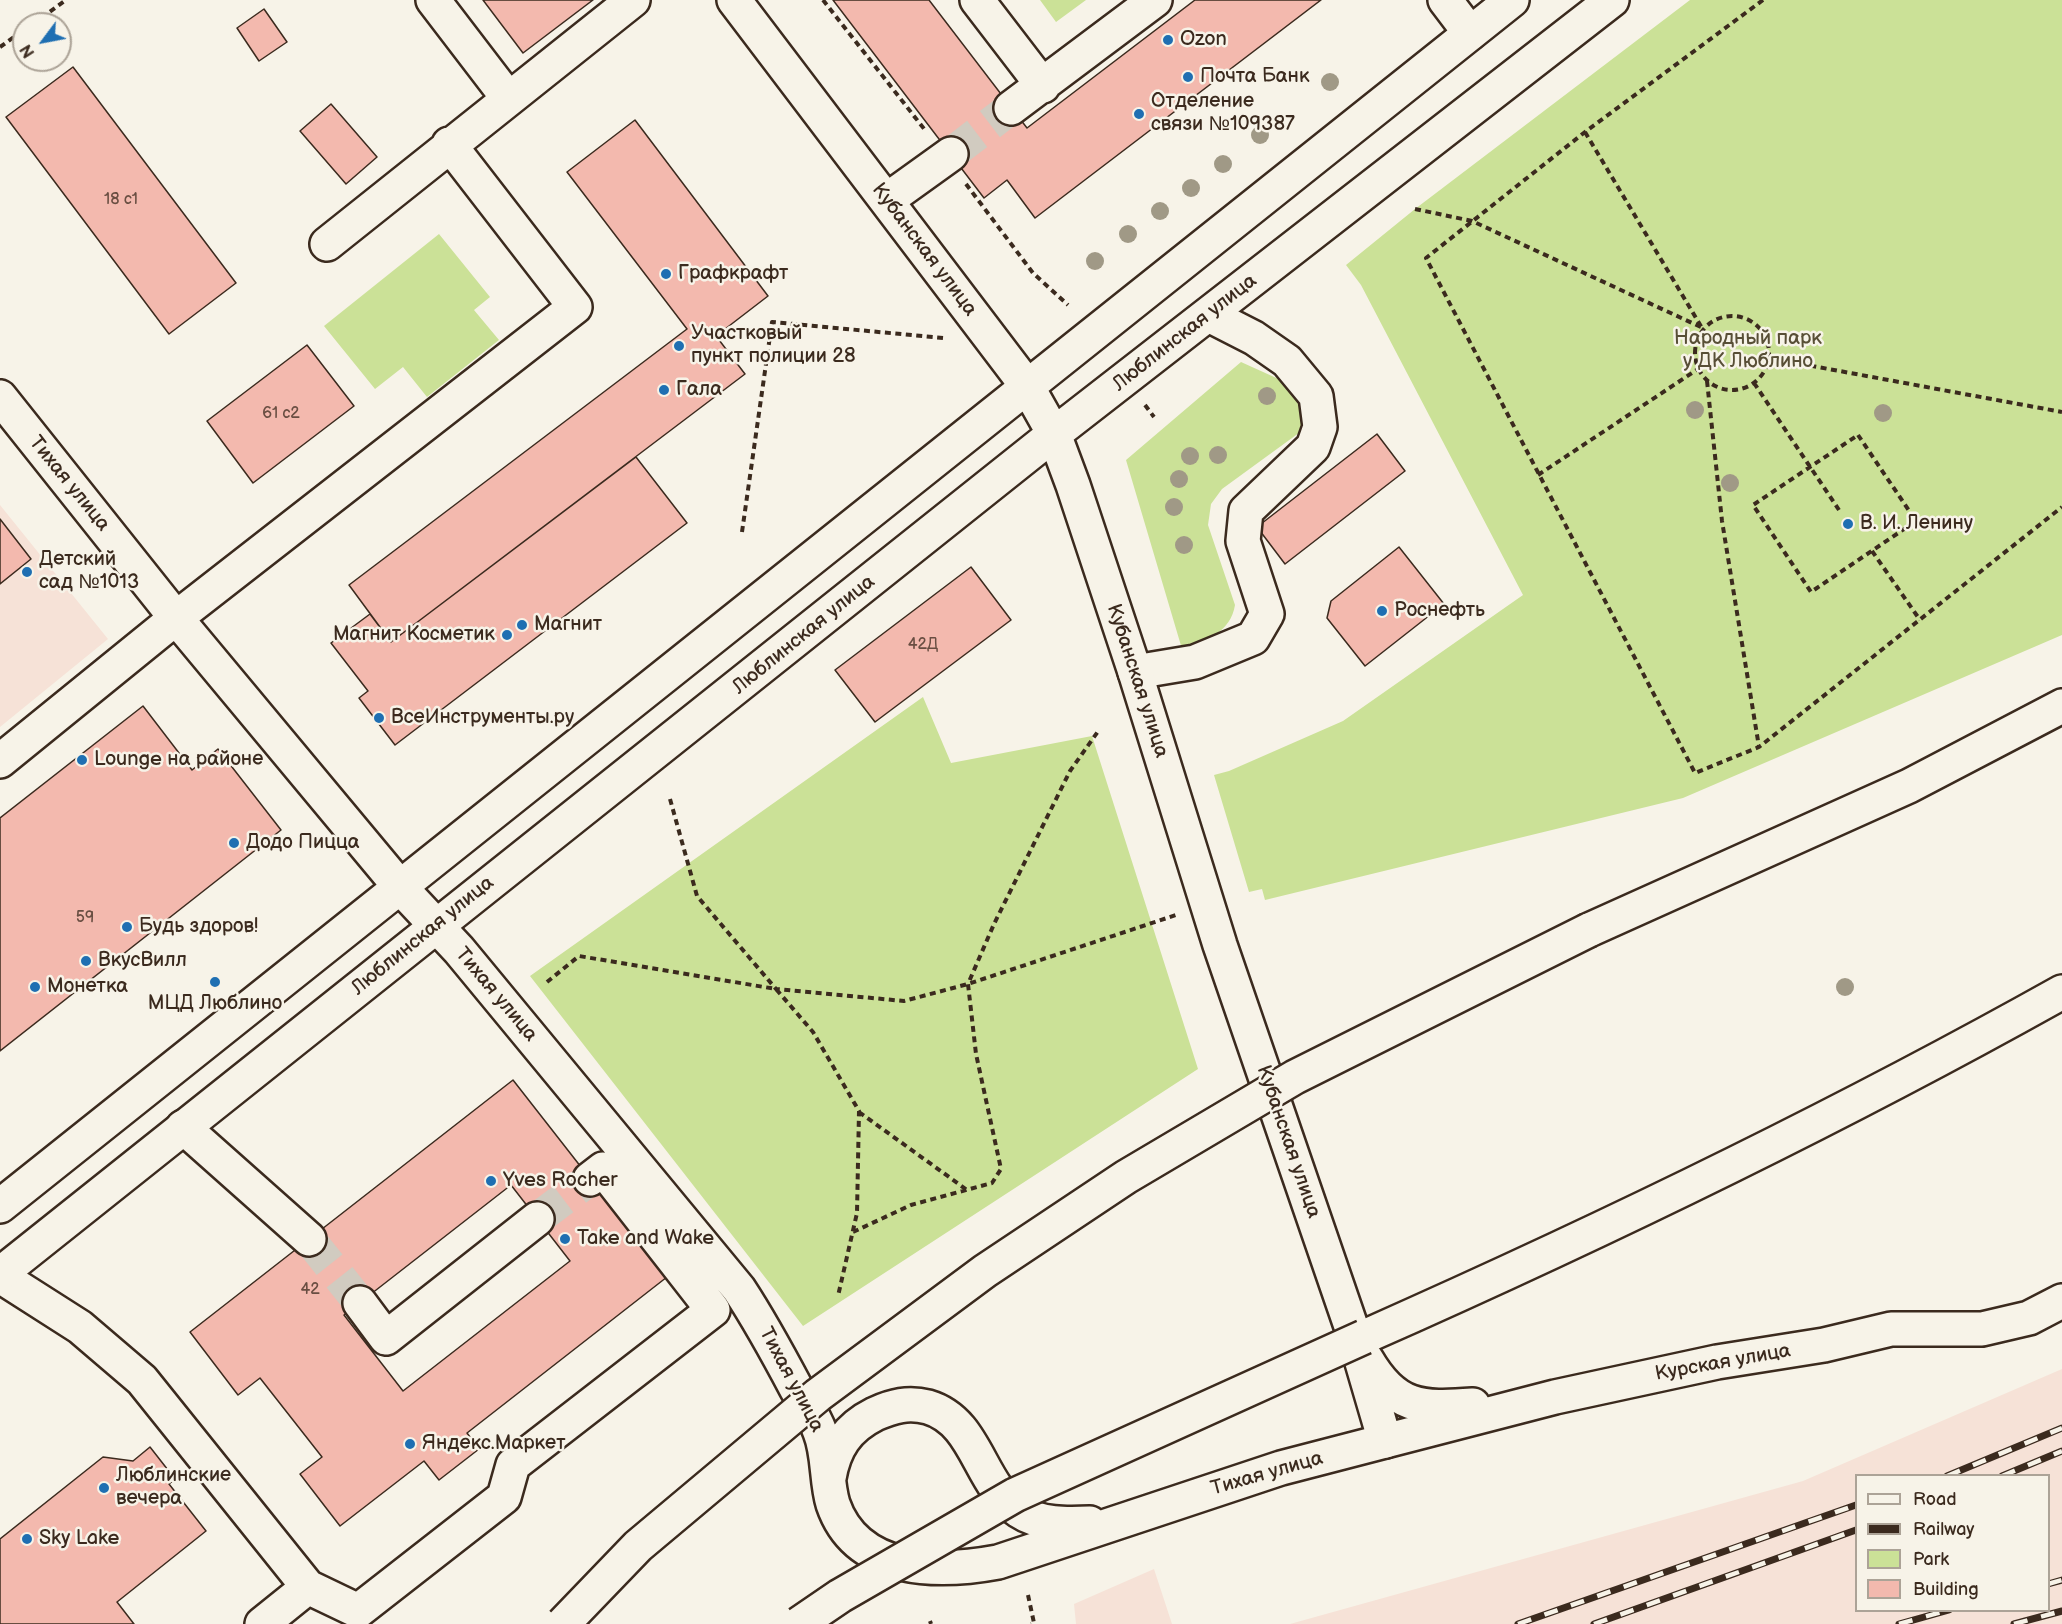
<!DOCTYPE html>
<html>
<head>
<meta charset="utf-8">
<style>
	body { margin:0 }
	#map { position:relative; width:2062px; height:1624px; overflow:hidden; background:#f7f3e8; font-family:"Balsamiq Sans",sans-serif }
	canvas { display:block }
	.legend { position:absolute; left:1855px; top:1474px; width:195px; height:138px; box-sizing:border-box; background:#f7f3e8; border:2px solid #aca397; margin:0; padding:8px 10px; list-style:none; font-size:18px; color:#3b2a1e }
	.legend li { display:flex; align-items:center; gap:12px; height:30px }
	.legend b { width:30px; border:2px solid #aca397 }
	.north { position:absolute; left:12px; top:12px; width:60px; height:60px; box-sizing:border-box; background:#f7f3e8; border:2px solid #aca397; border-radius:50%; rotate:238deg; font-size:16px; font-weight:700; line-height:24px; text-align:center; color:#3b2a1e }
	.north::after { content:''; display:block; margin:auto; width:21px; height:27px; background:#1f6fb2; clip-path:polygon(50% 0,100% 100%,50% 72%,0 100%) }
</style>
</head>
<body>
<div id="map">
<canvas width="2062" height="1624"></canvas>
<ul class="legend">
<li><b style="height:8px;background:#f7f3e8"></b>Road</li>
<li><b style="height:8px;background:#3b2a1e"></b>Railway</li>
<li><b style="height:16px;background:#cbe197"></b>Park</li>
<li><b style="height:16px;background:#f3b9ae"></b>Building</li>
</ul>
<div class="north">N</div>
</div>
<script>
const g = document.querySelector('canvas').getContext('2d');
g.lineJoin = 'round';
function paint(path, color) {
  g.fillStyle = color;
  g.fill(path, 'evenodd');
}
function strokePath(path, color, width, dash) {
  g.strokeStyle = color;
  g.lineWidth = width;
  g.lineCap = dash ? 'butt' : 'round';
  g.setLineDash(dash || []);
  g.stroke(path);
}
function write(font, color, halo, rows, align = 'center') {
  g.font = font + ' "Balsamiq Sans",sans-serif';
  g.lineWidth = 5;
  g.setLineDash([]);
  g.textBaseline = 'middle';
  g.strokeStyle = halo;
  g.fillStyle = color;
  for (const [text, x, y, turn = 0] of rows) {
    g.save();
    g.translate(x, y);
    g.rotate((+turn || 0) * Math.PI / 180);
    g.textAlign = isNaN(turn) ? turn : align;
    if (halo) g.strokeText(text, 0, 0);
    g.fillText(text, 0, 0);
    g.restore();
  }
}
paint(new Path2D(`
	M0 505 108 639 0 727Z
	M2062 1369V1624H1290L1803 1481ZM1856 1476H2048V1610H1856Z
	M1154 1569 1172 1624H1076L1074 1604Z`), '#f6e2d7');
paint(new Path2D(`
	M1040 0H1086L1056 22Z
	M1690 0H2062V635L1683 798 1265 900 1262 889 1249 892 1214 775 1229 771 1343 721 1523 595 1361 285 1346 265 1415 209Z
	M439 234 490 297 474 310 499 340 427 397 403 367 375 389 324 326Z
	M1241 362 1283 381 1308 409 1303 430 1222 489 1211 504 1208 525 1235 605C1231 632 1205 642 1182 649L1126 460Z
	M923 697 951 763 1092 736 1198 1069 803 1326 530 976Z`), '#cbe197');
const building = new Path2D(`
	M483 0H593L523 53Z
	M833 0H929L1027 128 1195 0H1321L1035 218 1007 180 984 198Z
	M264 9 287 42 259 61 237 28Z
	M73 67 236 283 169 334 6 117Z
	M331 104 377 157 346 184 300 131Z
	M635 120 768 296 716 336 745 374 391 642 349 585 687 329 567 172Z
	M307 345 354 406 253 483 207 421Z
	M1377 434 1405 471 1285 564 1257 527Z
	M636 457 687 523 395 745 359 698 368 691 331 643 370 614 391 642Z
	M0 519 31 559 0 584Z
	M1399 547 1444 604 1365 666 1327 618 1331 601Z
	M971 567 1011 620 875 722 835 670Z
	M143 706 192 770 218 749 281 830 0 1051V818Z
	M513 1080 667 1277 467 1433 479 1449 439 1480 424 1461 340 1526 300 1474 322 1457 260 1378 238 1395 190 1332ZM511 1185 570 1261 403 1391 344 1315Z
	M150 1447 175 1479 169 1484 206 1531 117 1602 134 1624H0V1539L103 1457 133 1461Z`);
paint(building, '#f3b9ae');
strokePath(building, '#3b2a1e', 1.5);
strokePath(new Path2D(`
	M951 154 1011 108
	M537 1219 590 1179
	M309 1239 360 1303`), '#d1cbc0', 33, [33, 16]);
const minor = new Path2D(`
	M433 0 508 98
	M734 0 1027 386
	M977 0 1043 86
	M1445 0 1470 33
	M1011 108 1155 0
	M887 200 951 154
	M327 244 633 0
	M0 397 176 618 400 887 459 950 739 1289C760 1321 778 1354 796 1388 804 1402 815 1417 820 1432 829 1454 826 1481 833 1504 857 1574 939 1573 998 1562L1281 1468 1385 1441
	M1135 672 1195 662 1253 638 1267 614 1243 541 1246 511 1313 447 1320 427 1316 396 1287 361 1254 338 1209 315
	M0 761 176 618 575 307 449 144
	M183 1127 309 1239
	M0 1276 80 1327 142 1380 308 1587 262 1624
	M360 1303 386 1338 537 1219
	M829 1478C834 1448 847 1428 875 1414 893 1406 908 1402 928 1407 978 1422 978 1484 1019 1511 1040 1525 1067 1524 1090 1523
	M308 1587 358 1611 504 1497 513 1465 713 1310 603 1169 590 1179`);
const major = new Path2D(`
	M1027 386 1054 434 1073 485 1135 672 1220 945 1354 1335 1385 1441 1555 1397 1717 1362 1824 1345 1891 1329H1982L2029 1318 2062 1301
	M1589 930 1909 786 2062 706
	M0 1206 1512 0
	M0 1274 1054 434 1612 0
	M1364 1337C1601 1232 1835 1119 2062 992
	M1367 1360C1395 1408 1421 1409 1473 1405`);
strokePath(minor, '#3b2a1e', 38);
strokePath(major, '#3b2a1e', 38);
strokePath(new Path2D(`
	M823 0 925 130
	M1763 0 1585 132 1426 258 1695 773 1759 747 2062 507
	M33 24 66 0
	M0 47 24 30
	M1585 132 1702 328
	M966 184 1033 273 1068 305
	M1415 209 1472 221 1703 328
	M1695 353a37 37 0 1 1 74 0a37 37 0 1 1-74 0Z
	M1769 358 2062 412
	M1707 381 1722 521 1759 747
	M1754 383 1839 510
	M1145 405 1154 417
	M1858 435 1916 521 1811 592 1753 505Z
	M1538 475 1698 369
	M742 532 772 322 943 338
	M1872 551 1920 620
	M670 799 697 896 776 989 904 1001 968 984 1176 915
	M547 982 579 956 776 989 813 1032 859 1111 857 1213 838 1296
	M859 1112 967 1190
	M853 1232 911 1205 992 1183 1001 1169 976 1054 968 984 994 924 1070 771 1099 730
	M1028 1595 1034 1623 1031 1624
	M930 1621 931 1624`), '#3b2a1e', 4, [6, 4.5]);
strokePath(minor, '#f7f3e8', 33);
strokePath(major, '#f7f3e8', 33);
const rail = new Path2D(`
	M1947 1476 2062 1428
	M2002 1476 2062 1451
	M2048 1584 2062 1580
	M1518 1624 1856 1505
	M1594 1624 1856 1530
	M1899 1624 1949 1610
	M2014 1624 2062 1611`);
strokePath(rail, '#3b2a1e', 7);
strokePath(rail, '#f7f3e8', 4.5, [14]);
const majorBridge = new Path2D(`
	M563 1624 638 1546 818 1395 985 1271 1126 1177 1295 1077 1589 930
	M799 1624 840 1596 1015 1495 1364 1337`);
strokePath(majorBridge, '#3b2a1e', 38, []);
strokePath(majorBridge, '#f7f3e8', 33);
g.fillStyle = '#a09986';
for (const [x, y] of [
	[1330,82],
	[1260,135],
	[1223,164],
	[1191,188],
	[1160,211],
	[1128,234],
	[1095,261],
	[1267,396],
	[1695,410],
	[1883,413],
	[1218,455],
	[1190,456],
	[1179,479],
	[1730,483],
	[1174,507],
	[1184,545],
	[1845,987]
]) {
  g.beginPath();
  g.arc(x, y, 9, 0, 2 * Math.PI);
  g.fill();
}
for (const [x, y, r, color] of [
	[1168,40,6,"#1f6fb2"],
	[1188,77,6,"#1f6fb2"],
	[1139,114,6,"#1f6fb2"],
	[666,274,6,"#1f6fb2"],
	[679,346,6,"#1f6fb2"],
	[664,390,6,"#1f6fb2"],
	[1848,524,6,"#1f6fb2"],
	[27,572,6,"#1f6fb2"],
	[1382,611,6,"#1f6fb2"],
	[522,625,6,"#1f6fb2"],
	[507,635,6,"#1f6fb2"],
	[379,718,6,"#1f6fb2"],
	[82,760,6,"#1f6fb2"],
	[234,843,6,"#1f6fb2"],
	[127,927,6,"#1f6fb2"],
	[86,961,6,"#1f6fb2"],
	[215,982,6,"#1f6fb2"],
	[35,987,6,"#1f6fb2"],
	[491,1181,6,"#1f6fb2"],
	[565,1239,6,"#1f6fb2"],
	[410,1444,6,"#1f6fb2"],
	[104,1488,6,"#1f6fb2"],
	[27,1539,6,"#1f6fb2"]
]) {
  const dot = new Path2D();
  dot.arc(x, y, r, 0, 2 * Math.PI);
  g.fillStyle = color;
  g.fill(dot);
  strokePath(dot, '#f7f3e8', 2);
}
write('16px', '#694e42', null, [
	["18 с1",121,200],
	["61 с2",281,414],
	["42Д",923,645],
	["59",85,918],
	["42",310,1290]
]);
write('20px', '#3b2a1e', '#f7f3e8', [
	["Ozon",1180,40],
	["Почта Банк",1200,77],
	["Отделение",1151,102],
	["связи №109387",1151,125],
	["Графкрафт",678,274],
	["Участковый",691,334],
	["пункт полиции 28",691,357],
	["Гала",676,390],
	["В. И. Ленину",1860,524],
	["Детский",39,560],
	["сад №1013",39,583],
	["Роснефть",1394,611],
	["Магнит",534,625],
	["Магнит Косметик",495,635,"right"],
	["ВсеИнструменты.ру",391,718],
	["Lounge на районе",94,760],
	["Додо Пицца",246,843],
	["Будь здоров!",139,927],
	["ВкусВилл",98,961],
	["Монетка",47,987],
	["МЦД Люблино",215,1004,"center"],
	["Yves Rocher",503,1181],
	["Take and Wake",577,1239],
	["Яндекс.Маркет",422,1444],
	["Люблинские",116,1476],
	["вечера",116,1499],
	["Sky Lake",39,1539]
], 'left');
write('20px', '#3b2a1e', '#f7f3e8', [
	["Кубанская улица",924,250,53],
	["Люблинская улица",1185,333,-38],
	["Тихая улица",69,484,51],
	["Люблинская улица",804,635,-39],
	["Кубанская улица",1137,681,72],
	["Люблинская улица",423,936,-39],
	["Тихая улица",496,995,50],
	["Кубанская улица",1288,1142,71],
	["Курская улица",1723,1363,-10],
	["Тихая улица",791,1380,62],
	["Тихая улица",1267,1474,-16]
]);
write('20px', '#584f36', '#f7f3e8', [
	["Народный парк",1748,339],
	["у ДК Люблино",1748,362]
]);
</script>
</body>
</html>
